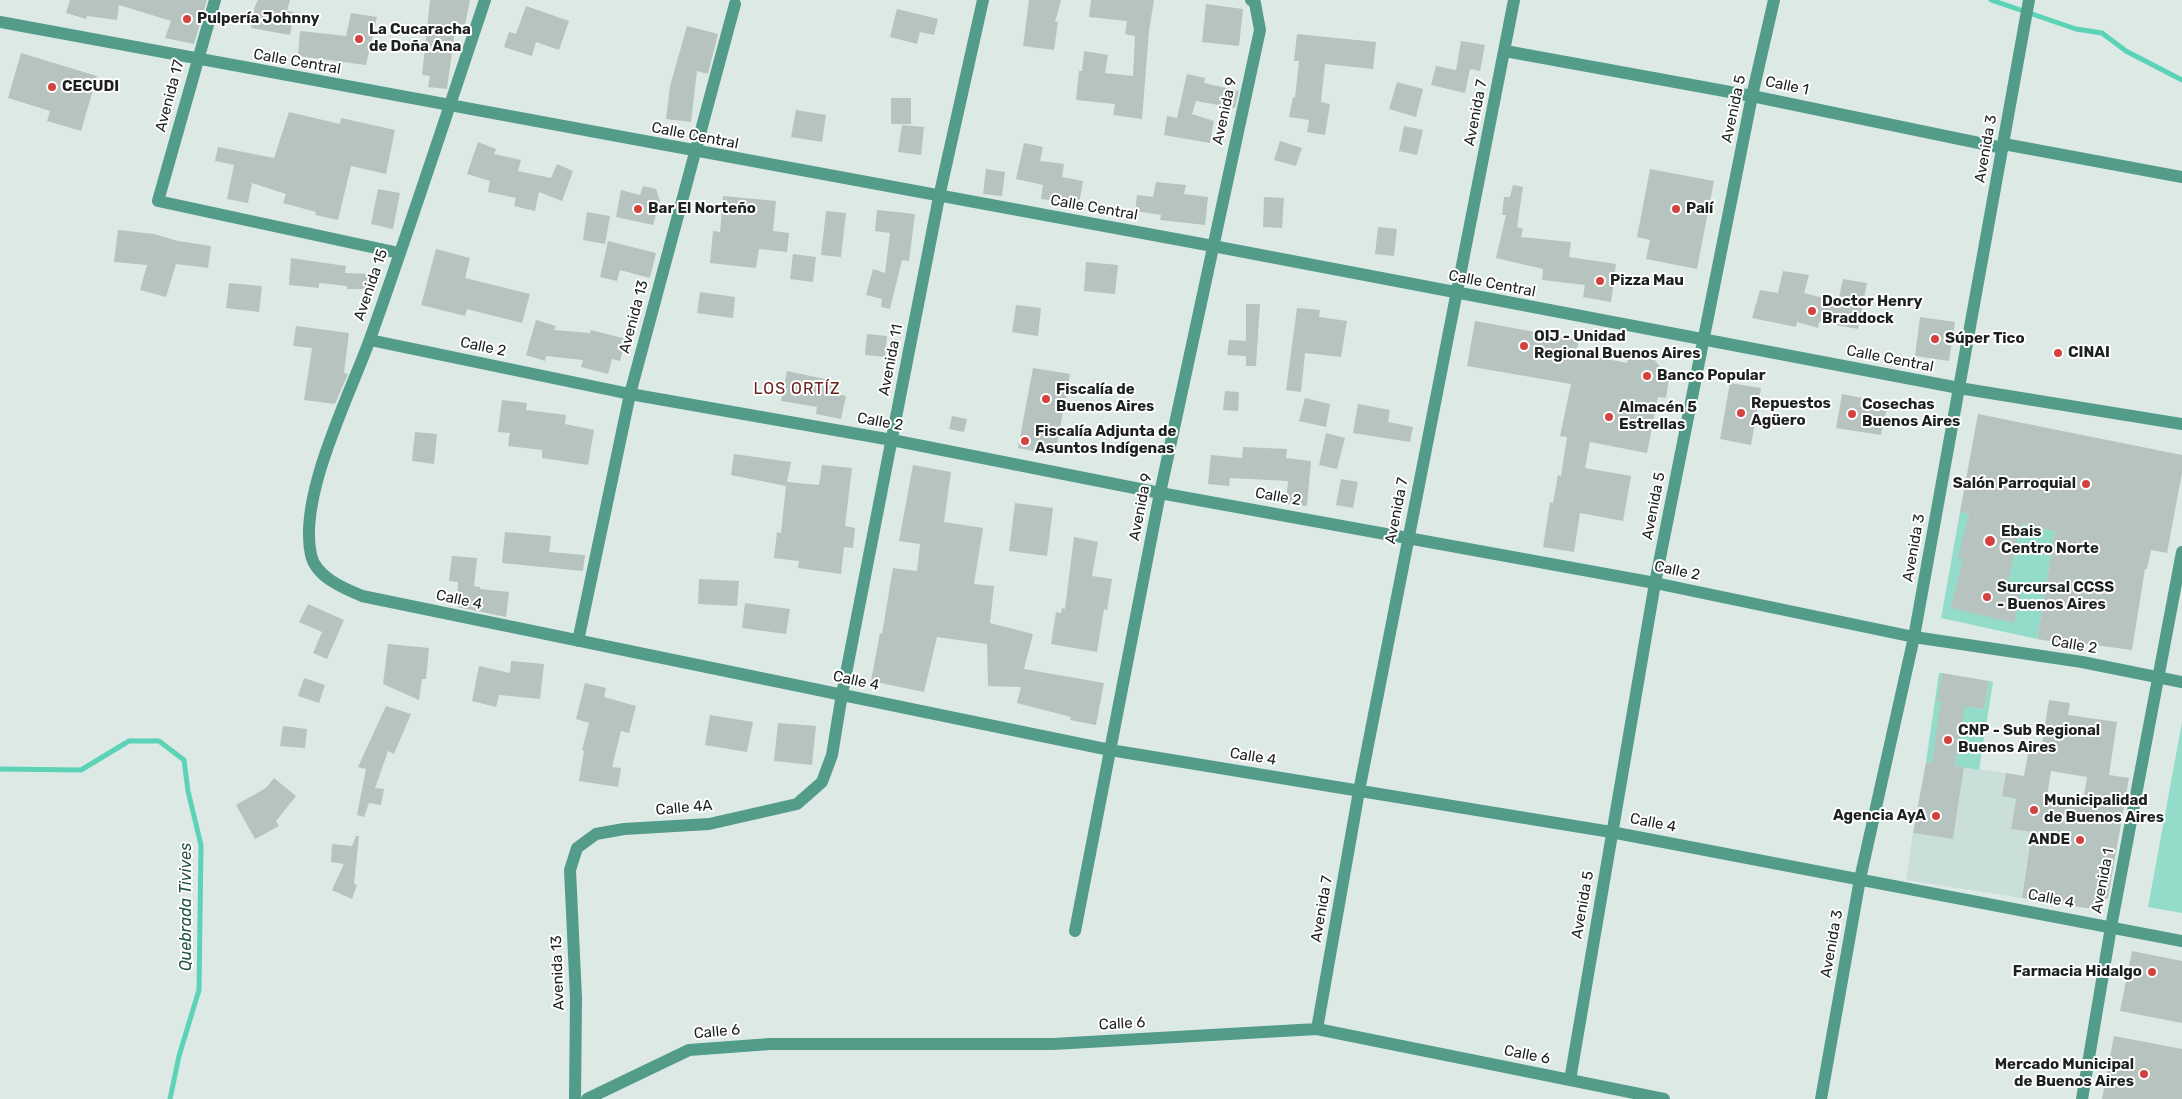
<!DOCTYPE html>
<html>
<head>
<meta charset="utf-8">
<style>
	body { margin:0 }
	canvas { display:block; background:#dde9e5 }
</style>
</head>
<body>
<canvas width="2182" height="1099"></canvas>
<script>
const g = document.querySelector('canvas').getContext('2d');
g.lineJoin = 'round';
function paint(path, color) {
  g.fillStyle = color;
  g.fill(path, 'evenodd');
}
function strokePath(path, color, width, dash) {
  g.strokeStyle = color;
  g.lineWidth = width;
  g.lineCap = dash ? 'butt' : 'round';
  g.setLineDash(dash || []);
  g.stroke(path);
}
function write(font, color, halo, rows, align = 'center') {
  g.font = font + ' Rubik,sans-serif';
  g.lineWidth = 4;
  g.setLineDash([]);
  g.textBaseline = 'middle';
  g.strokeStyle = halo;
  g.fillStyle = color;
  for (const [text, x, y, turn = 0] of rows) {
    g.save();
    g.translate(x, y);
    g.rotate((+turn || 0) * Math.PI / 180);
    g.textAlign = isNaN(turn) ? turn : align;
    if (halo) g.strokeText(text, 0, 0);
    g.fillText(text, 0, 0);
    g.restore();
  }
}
paint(new Path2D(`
	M1964 767 2006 773 2002 796 2016 799 2011 829 2032 832 2022 898 1906 880 1913 833 1953 839Z`), '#cadfd9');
paint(new Path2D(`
	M1960 512 1969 514 1959 558 2021 524 2055 531 2037 639 1941 618Z
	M1939 673H1942L1938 701 1984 709 1989 681 1993 682 1979 770 1955 766 1963 717 1932 763 1926 762Z
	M2182 722V913L2148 907Z`), '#93dcc9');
strokePath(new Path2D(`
	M1991 0 2076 29 2102 33 2126 51 2182 80
	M0 769 81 770 129 741H159L184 760 188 791 201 845 199 990 179 1056 170 1099`), '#5cd2b6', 5);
paint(new Path2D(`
	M70 0H207L194 44 165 38 171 21 119 5 117 20 87 16 86 19 66 13Z
	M258 0H290L287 11 294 12 290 35 251 28 255 6Z
	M430 0H470L465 25 456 23 447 89 428 87 430 76 422 75Z
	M1029 0H1061L1055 22H1058L1054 50 1023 46Z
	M1091 0H1154L1149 31 1142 119 1113 115 1115 104 1076 100 1079 71H1082L1084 51 1108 55 1105 73 1133 76 1135 36 1125 34 1127 21 1089 17Z
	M1206 4 1243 9 1239 46 1202 42Z
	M526 6 569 21 559 50 536 42 532 56 504 47 509 32 516 34Z
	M897 9 938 19 934 35 920 32 917 44 890 37Z
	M351 13 377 17 366 65 298 56 300 31 346 36Z
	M687 26 718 34 708 74 697 71 691 122 666 119 670 86Z
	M1297 34 1376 42 1373 69 1325 64 1321 102 1330 104 1325 135 1307 132 1309 120 1289 117 1293 97 1295 98 1299 61H1294Z
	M1461 41 1485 45 1480 71 1470 69 1465 93 1431 85 1436 66 1456 70Z
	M21 53 97 76 81 131 47 121 50 111 8 98Z
	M1187 74 1205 78 1204 83 1239 91 1235 108 1196 101 1192 114 1214 121 1210 143 1164 135 1167 116 1177 118Z
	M1397 82 1423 89 1416 117 1389 109Z
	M891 98H911V124H891Z
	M796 110 826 115 822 142 791 137Z
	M289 112 340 124 341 118 395 130 386 174 351 166 338 220 315 215 316 212 283 203 286 194 252 183 248 203 227 199 234 165 215 161 218 147 274 158Z
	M902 125 924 127 921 155 898 152Z
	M1404 126 1423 130 1417 155 1399 151Z
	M1280 141 1302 148 1296 166 1274 160Z
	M478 142 496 149 494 154 521 160 518 171 551 178 557 164 573 171 562 201 539 192 535 211 514 206 516 198 488 192 490 181 467 174Z
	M1024 143 1043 147 1040 161 1064 164 1062 177 1083 181 1079 204 1041 199 1043 185 1016 179Z
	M986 169 1005 172 1002 196 983 194Z
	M1650 169 1714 181 1697 269 1646 259 1650 240 1637 237Z
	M1156 182 1186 185 1184 194 1208 197 1205 225 1160 220 1161 215 1135 211 1137 195 1153 197Z
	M1513 185 1523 187 1517 227 1523 229 1521 237 1571 242 1569 257 1616 264 1611 302 1583 297 1585 285 1542 280 1543 269 1496 258 1506 215H1502L1504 197H1510Z
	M643 186 656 189 660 201 653 225 616 217 621 190 640 195Z
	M378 189 400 193 393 229 371 224Z
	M723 196 776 201 773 231 789 233 787 252 759 249 756 268 710 263 713 231 720 232Z
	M1264 197 1284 198 1282 228 1263 227Z
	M877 210 915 214 909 261 902 260 890 309 881 307 882 299 866 295 873 269 885 273 890 233 875 231Z
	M826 211 846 213 841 257 821 255Z
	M587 212 610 216 605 244 583 240Z
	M1378 227 1397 229 1394 256 1375 254Z
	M118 230 154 234 178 241 211 246 208 268 176 264 166 297 140 290 147 265 114 262Z
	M608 241 656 253 650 278 620 270 617 281 600 277Z
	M436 249 470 258 465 278 530 294 522 323 467 309 465 316 421 305Z
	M793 254 816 257 813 282 790 279Z
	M291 258 346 266 345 273 373 274V289H347V286L319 283V288L289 285Z
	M1086 262 1118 265 1115 294 1084 291Z
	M1783 271 1809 275 1804 293 1838 302 1843 279 1867 283 1858 329 1819 322 1818 328 1797 322 1796 327 1752 318 1760 290 1778 293Z
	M229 283 262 286 259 312 226 308Z
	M700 292 735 297 733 318 697 313Z
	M1246 304H1260L1256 366H1246V356L1227 355 1229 340 1246 341Z
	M1016 305 1041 308 1038 336 1012 332Z
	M1297 308 1320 310 1319 317 1347 321 1341 357 1305 353 1301 392 1286 390Z
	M1920 317 1955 322 1949 361 1915 356Z
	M536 320 556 326 554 330 590 333 591 330 626 339 620 361 612 359 608 374 581 367 583 360 546 356 545 361 526 355Z
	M1475 321 1579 340 1576 353 1627 363 1630 351 1651 355 1669 379 1666 398 1658 397 1647 453 1590 442 1585 468 1631 476 1623 521 1580 513 1574 552 1543 547 1550 502 1553 503 1558 475 1561 476 1567 437 1560 436 1571 384 1467 366Z
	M296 326 349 333 344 373 348 374 335 404 304 400 312 348 293 346Z
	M867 334 887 336 885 357 865 355Z
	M1033 368 1070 374 1055 455 1018 448Z
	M787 371 839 382 837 394 846 396 841 419 816 414 817 407 781 401Z
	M1730 383 1761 388 1751 445 1720 439Z
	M1225 391 1239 392 1238 411 1223 410Z
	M1842 394 1867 399 1866 403 1887 407 1881 435 1836 428Z
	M1305 398 1330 404 1326 427 1299 421Z
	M502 400 527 403 526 410 566 415 565 424 594 430 588 465 542 458V450L508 446 510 433 498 432Z
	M1358 404 1390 410 1388 422 1413 427 1410 442 1353 433Z
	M1978 414 2182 455V473L2167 553 2151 550 2147 569H2145L2132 650 2080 643V646L2037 639 2055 531 2021 524 2008 582 2023 585 2014 623 1951 608 1963 559 1958 558 1969 514 1960 512Z
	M952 416 967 419 964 432 949 429Z
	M415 432 437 434 434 464 412 461Z
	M1326 433 1345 438 1337 469 1319 465Z
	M1243 447 1287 449 1286 458 1311 461 1307 506 1286 504 1288 481 1230 478 1229 486 1208 484 1211 455 1242 458Z
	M734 454 791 462 787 482 819 485 822 465 852 468 845 526 855 528 853 548 844 547 841 574 798 568 799 561 774 558 777 532 781 533 786 486 731 475Z
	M913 465 951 472 944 522 983 528 974 584 994 586 990 623 1033 634 1024 669 1104 683 1096 725 1070 720 1071 717 1017 703 1021 687 988 686 987 644 937 637 924 692 871 681 880 633 882 634 893 568 917 571 920 544 899 541Z
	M1341 479 1358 482 1353 508 1336 505Z
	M1015 503 1053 508 1047 556 1009 551Z
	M505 532 551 536 549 552 585 555 583 571 502 563Z
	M1074 537 1098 542 1092 576 1112 579 1107 610 1104 609 1097 652 1051 644 1056 612 1061 613 1062 608 1065 609Z
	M452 556 477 558 474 586 480 587V589L509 592 506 617 457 607 458 582 449 581Z
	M699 579 739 581 737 606 698 604Z
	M745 603 790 609 786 634 742 628Z
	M308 604 344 620 327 659 313 653 322 632 299 622Z
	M388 644 429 648 426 679H422L419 700 383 684Z
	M511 661 544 664 540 699 499 695 496 707 472 701 479 666 510 673Z
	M1942 673 1989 681 1984 709 1965 706 1955 766 1964 767 1953 839 1913 833 1926 762 1932 763 1941 702 1937 701Z
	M304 678 325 685 319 703 298 696Z
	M585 683 606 688 604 697 636 706 629 733 621 731 612 767 621 768 618 787 579 781 584 751 582 750 589 723 576 719Z
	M2049 700 2070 703 2068 715 2117 722 2109 775 2129 778 2108 898 2093 909 2022 898 2032 832 2011 829 2016 799 2002 796 2006 773 2024 776 2029 748 2041 750ZM2051 771 2087 777 2083 802 2047 796Z
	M386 706 411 714 394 754 388 751 375 788 384 789 381 805 369 803 364 817 357 815 366 769 358 767Z
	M710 715 753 722 747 752 705 745Z
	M778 723 816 726 812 765 774 761Z
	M283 726 307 729 305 748 280 746Z
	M274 778 296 796 276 821 279 826 255 839 236 805 266 788Z
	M356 836H359L354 884 357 885 352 899 332 890 344 864 331 862 332 844 352 846Z
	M2132 951 2182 961V1023L2120 1011Z
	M2114 1036 2182 1049V1099H2102Z`), '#b7c3bf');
strokePath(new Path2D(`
	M215 0 158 201 399 253
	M485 0C447 113 410 227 370 339 349 397 298 496 311 555 316 577 343 588 362 596L1110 750 1611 832 2182 941
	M0 22 1213 246 1959 388 2182 424
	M1505 51 1752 96 2003 148
	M2004 144 2182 177
	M370 340 630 394 892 440 1160 493 1655 583 1914 637 2082 662 2182 682
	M578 641 630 394 735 4
	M1075 931 1160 493 1260 30 1255 3 1251 0
	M1317 1029 1359 791 1514 0
	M1570 1080 1655 583 1752 96 1774 0
	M575 1099 576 998 570 870 577 848 596 834 624 829 709 824 797 804 822 782 832 755 842 694 939 197 983 0
	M587 1099 689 1050 770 1044H1053L1317 1029 1664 1099
	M1821 1099 1860 879 1914 637 2029 0
	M2082 1099 2111 927 2182 552`), '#539c8a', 12);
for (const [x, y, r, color] of [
	[187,19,5,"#d24340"],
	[359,39,5,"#d24340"],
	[52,87,5,"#d24340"],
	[638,209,5,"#d24340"],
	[1676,209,5,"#d24340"],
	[1600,281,5,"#d24340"],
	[1812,311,5,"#d24340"],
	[1935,339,5,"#d24340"],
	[1524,346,5,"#d24340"],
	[2058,353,5,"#d24340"],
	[1647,376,5,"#d24340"],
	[1046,399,5,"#d24340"],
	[1741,413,5,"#d24340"],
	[1852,414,5,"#d24340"],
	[1609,417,5,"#d24340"],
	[1025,441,5,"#d24340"],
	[2086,484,5,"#d24340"],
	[1990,541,6,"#d24340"],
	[1987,597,5,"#d24340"],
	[1948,740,5,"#d24340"],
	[2034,810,5,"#d24340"],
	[1936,816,5,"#d24340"],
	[2080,840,5,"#d24340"],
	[2152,972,5,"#d24340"],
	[2144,1074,5,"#d24340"]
]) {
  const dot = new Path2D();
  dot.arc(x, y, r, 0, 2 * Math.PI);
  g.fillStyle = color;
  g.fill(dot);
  strokePath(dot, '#fff', 2);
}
write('bold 15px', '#1d2120', '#fff', [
	["Pulpería Johnny",197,19],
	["La Cucaracha",369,30],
	["de Doña Ana",369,47],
	["CECUDI",62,87],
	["Bar El Norteño",648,209],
	["Palí",1686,209],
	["Pizza Mau",1610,281],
	["Doctor Henry",1822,302],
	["Braddock",1822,319],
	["OIJ - Unidad",1534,337],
	["Regional Buenos Aires",1534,354],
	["Súper Tico",1945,339],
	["CINAI",2068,353],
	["Banco Popular",1657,376],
	["Fiscalía de",1056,390],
	["Buenos Aires",1056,407],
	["Repuestos",1751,404],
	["Agüero",1751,421],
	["Cosechas",1862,405],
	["Buenos Aires",1862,422],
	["Almacén 5",1619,408],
	["Estrellas",1619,425],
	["Fiscalía Adjunta de",1035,432],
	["Asuntos Indígenas",1035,449],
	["Salón Parroquial",2076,484,"right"],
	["Ebais",2001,532],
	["Centro Norte",2001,549],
	["Surcursal CCSS",1997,588],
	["- Buenos Aires",1997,605],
	["CNP - Sub Regional",1958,731],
	["Buenos Aires",1958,748],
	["Municipalidad",2044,801],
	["de Buenos Aires",2044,818],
	["Agencia AyA",1926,816,"right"],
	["ANDE",2070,840,"right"],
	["Farmacia Hidalgo",2142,972,"right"],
	["Mercado Municipal",2134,1065,"right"],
	["de Buenos Aires",2134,1082,"right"]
], 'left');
write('15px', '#1d2120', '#fff', [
	["Calle Central",297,62,10],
	["Calle 1",1787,86,12],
	["Avenida 17",170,96,-75],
	["Avenida 5",1734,109,-78],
	["Avenida 9",1225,111,-78],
	["Avenida 7",1476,113,-79],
	["Calle Central",695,136,11],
	["Avenida 3",1986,149,-80],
	["Calle Central",1094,208,10],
	["Calle Central",1492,284,11],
	["Avenida 15",371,285,-71],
	["Avenida 13",634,317,-75],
	["Calle 2",483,347,12],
	["Calle Central",1890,359,11],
	["Avenida 11",891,360,-79],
	["Calle 2",880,422,10],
	["Calle 2",1278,497,10],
	["Avenida 5",1654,506,-79],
	["Avenida 9",1141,507,-79],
	["Avenida 7",1397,511,-79],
	["Avenida 3",1914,548,-80],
	["Calle 2",1677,571,12],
	["Calle 4",459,600,12],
	["Calle 2",2074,645,10],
	["Calle 4",856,681,12],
	["Calle 4",1253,757,9],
	["Calle 4A",684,808,-5],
	["Calle 4",1653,823,11],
	["Avenida 1",2103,881,-79],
	["Calle 4",2051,899,11],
	["Avenida 5",1583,905,-80],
	["Avenida 7",1322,909,-80],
	["Avenida 3",1832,944,-80],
	["Avenida 13",558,973,-92],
	["Calle 6",1122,1024,-3],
	["Calle 6",717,1032,-5],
	["Calle 6",1527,1055,11]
]);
g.letterSpacing = '1px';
write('16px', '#682220', '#fff', [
	["LOS ORTÍZ",797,389]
]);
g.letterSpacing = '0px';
write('italic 16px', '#215348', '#fff', [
	["Quebrada Tivives",186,907,-90]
]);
</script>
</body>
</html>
